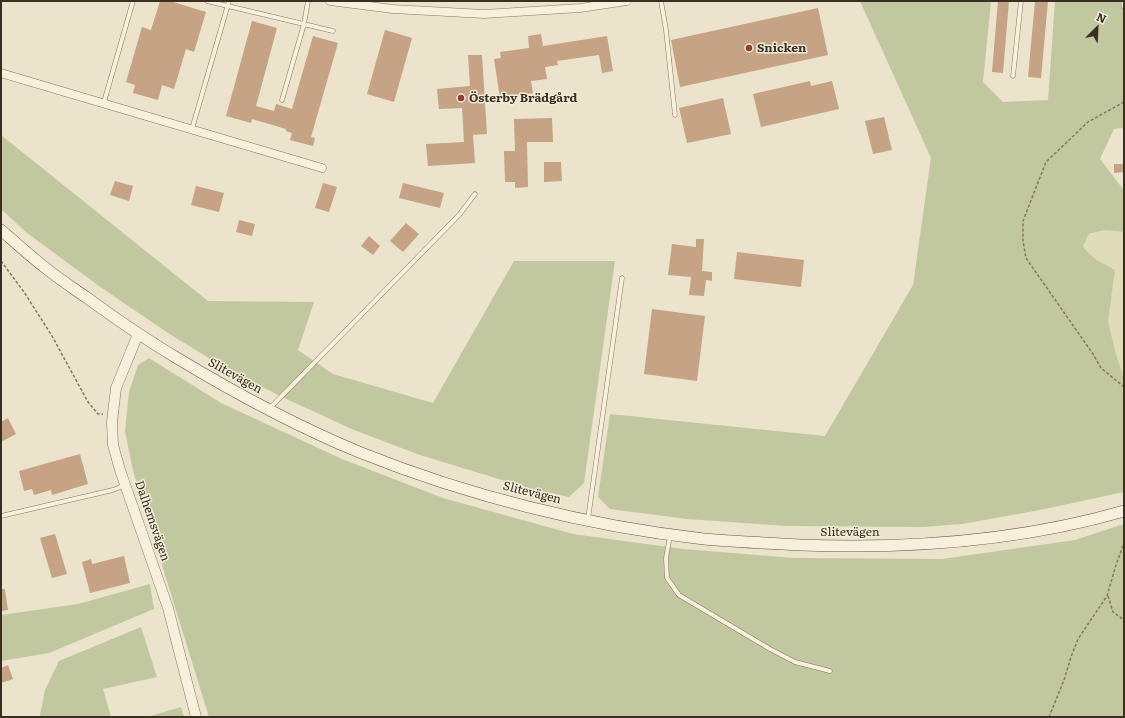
<!DOCTYPE html>
<html>
<head>
<meta charset="utf-8">
<style>
	body { margin:0 }
	#map { position:relative; width:1125px; height:718px; overflow:hidden; background:#ebe3cb; font-family:Literata,serif }
	canvas { display:block }
	.frame { position:absolute; inset:0; border:2px solid #382e22; pointer-events:none }
	.north { position:absolute; left:1077px; top:8px; width:40px; height:40px; -webkit-text-stroke:3px #f3edd9; paint-order:stroke; rotate:24deg; font-size:11px; font-weight:700; line-height:16px; text-align:center; color:#382e22 }
	.north::after { content:''; display:block; margin:auto; width:14px; height:18px; background:#382e22; clip-path:polygon(50% 0,100% 100%,50% 72%,0 100%) }
</style>
</head>
<body>
<div id="map">
<canvas width="1125" height="718"></canvas>
<div class="frame"></div>
<div class="north">N</div>
</div>
<script>
const g = document.querySelector('canvas').getContext('2d');
g.lineJoin = 'round';
function paint(path, color) {
  g.fillStyle = color;
  g.fill(path, 'evenodd');
}
function strokePath(path, color, width, dash) {
  g.strokeStyle = color;
  g.lineWidth = width;
  g.lineCap = dash ? 'butt' : 'round';
  g.setLineDash(dash || []);
  g.stroke(path);
}
function write(font, color, halo, rows, align = 'center') {
  g.font = font + ' Literata,serif';
  g.lineWidth = 3;
  g.setLineDash([]);
  g.textBaseline = 'middle';
  g.strokeStyle = halo;
  g.fillStyle = color;
  for (const [text, x, y, turn = 0] of rows) {
    g.save();
    g.translate(x, y);
    g.rotate((+turn || 0) * Math.PI / 180);
    g.textAlign = isNaN(turn) ? turn : align;
    if (halo) g.strokeText(text, 0, 0);
    g.fillText(text, 0, 0);
    g.restore();
  }
}
paint(new Path2D(`
	M1105 230 1124 232V378L1116 355 1108 322 1115 270 1100 262 1087 253 1083 246 1089 235Z`), '#e0dcb9');
paint(new Path2D(`
	M860 1H991L983 82 1003 102 1048 100 1055 1H1124V128L1114 129 1100 159 1123 189 1124 195V232L1105 230 1089 234 1083 246C1090 258 1103 263 1115 270L1108 322 1116 354 1124 378V492L1040 510 962 524 923 527 786 526 687 519 610 509 598 497 610 414 825 436 913 285 931 158Z
	M1 135 208 301 314 302 298 350 333 374 433 403 514 261H615L584 483 569 497 525 487 420 455 354 430 280 396 220 365 168 333 99 286 27 233 1 209Z
	M149 358 221 403 342 459 443 498 573 534 683 549 794 558 942 559 1075 540 1124 524V717H209L133 471 125 431 129 392 138 365Z
	M150 584 154 609 49 653 1 661V615L78 604Z
	M141 627 157 677 103 689 111 717H40V715L45 690 59 661Z
	M181 707 184 717H147Z`), '#c1c89f');
paint(new Path2D(`
	M160 1H170L206 12 194 52 186 49 174 89 162 85 158 100 133 93 135 85 126 82 142 27 151 30Z
	M998 1H1009L1003 73 992 72Z
	M1035 1H1048L1041 78 1028 77Z
	M818 8 828 55 680 87 671 40Z
	M252 21 277 28 256 106 274 111 276 104 292 109 313 36 338 43 311 137 315 138 313 146 290 140 292 133 286 131V129L252 119 251 123 226 116Z
	M385 30 412 38 394 102 367 94Z
	M541 34 543 46 607 36 613 71 602 73 599 55 557 61 558 65 545 67 547 79 531 81 533 93 500 98 494 59 501 58 500 52 529 48 528 36Z
	M468 55H482L487 134 473 135 475 163 428 166 426 144 464 142 462 108 439 109 437 89 470 86Z
	M810 81 811 86 832 81 839 109 761 127 753 94Z
	M723 98 731 134 687 143 679 108Z
	M884 117 892 150 873 154 865 121Z
	M552 118 553 142H527L528 187 515 188V182H505L504 151H515L514 119Z
	M544 162H561L562 181 544 182Z
	M1114 164H1124V172L1114 173Z
	M115 181 133 186 129 201 110 195Z
	M323 183 337 187 329 212 315 208Z
	M403 183 444 193 440 208 399 198Z
	M196 186 224 193 219 212 191 205Z
	M239 220 255 224 252 236 236 232Z
	M406 223 419 234 403 252 390 241Z
	M369 236 380 246 373 255 361 246Z
	M696 239H704L702 271 712 272V281L706 280 704 296 689 295 691 277 668 275 672 244 696 247Z
	M737 252 804 260 801 287 734 279Z
	M652 309 705 316 697 381 644 374Z
	M8 418 16 434 1 442V422Z
	M80 454 88 484 52 495 51 490 34 495 32 489 24 491 19 471Z
	M55 534 67 574 52 578 40 538Z
	M124 556 130 583 90 593 82 562 91 559 92 564Z
	M1 589H5L8 610 1 611Z
	M8 665 13 679 1 683V668Z`), '#c5a384');
const service = new Path2D(`
	M207 1 333 31
	M661 1 666 30 675 115
	M1123 1 1124 7
	M1013 76 1021 1
	M282 100 304 24 308 1
	M104 102 133 1
	M192 129 229 1
	M269 409 459 215 475 194
	M1 516 113 490 125 485
	M588 519 622 278
	M670 536 666 558 667 578 679 595 770 649 795 662 830 671`);
const minor = new Path2D(`
	M330 1 393 9 484 14 580 8 627 1
	M1 73 322 168`);
const tertiary = new Path2D(`
	M138 334 116 388 112 422 113 445 120 470 168 608 196 717`);
const secondary = new Path2D(`
	M1 230C16 243 31 257 47 269 59 279 73 288 86 297 116 319 145 339 177 358 235 393 296 426 359 452 468 496 588 526 704 539 736 542 769 543 801 545 908 549 1020 541 1124 511`);
strokePath(service, '#867760', 5);
strokePath(minor, '#867760', 9);
strokePath(tertiary, '#867760', 11);
strokePath(secondary, '#685843', 12);
strokePath(new Path2D(`
	M1124 102 1088 122 1046 162 1023 221V241L1026 258 1093 354 1101 368 1124 387
	M1 261 24 292 52 336 88 402 98 414H103
	M1108 596 1113 612 1124 620
	M1049 717 1064 680 1071 657 1078 639 1107 596 1116 565 1124 543`), '#867760', 1.5, [3, 2]);
strokePath(service, '#f6f0dd', 4);
strokePath(minor, '#f6f0dd', 8);
strokePath(tertiary, '#f6f0dd', 10);
strokePath(secondary, '#f6f0dd', 11);
for (const [x, y, r, color] of [
	[749,48,4,"#8f3b36"],
	[461,98,4,"#8f3b36"]
]) {
  const dot = new Path2D();
  dot.arc(x, y, r, 0, 2 * Math.PI);
  g.fillStyle = color;
  g.fill(dot);
  strokePath(dot, '#f3edd9', 1.5);
}
write('bold 12px', '#382e22', '#f3edd9', [
	["Snicken",757,48],
	["Österby Brädgård",469,98]
], 'left');
write('12px', '#382e22', '#f3edd9', [
	["Slitevägen",235,376,29],
	["Slitevägen",532,493,14],
	["Dalhemsvägen",152,521,71],
	["Slitevägen",850,532]
]);
</script>
</body>
</html>
